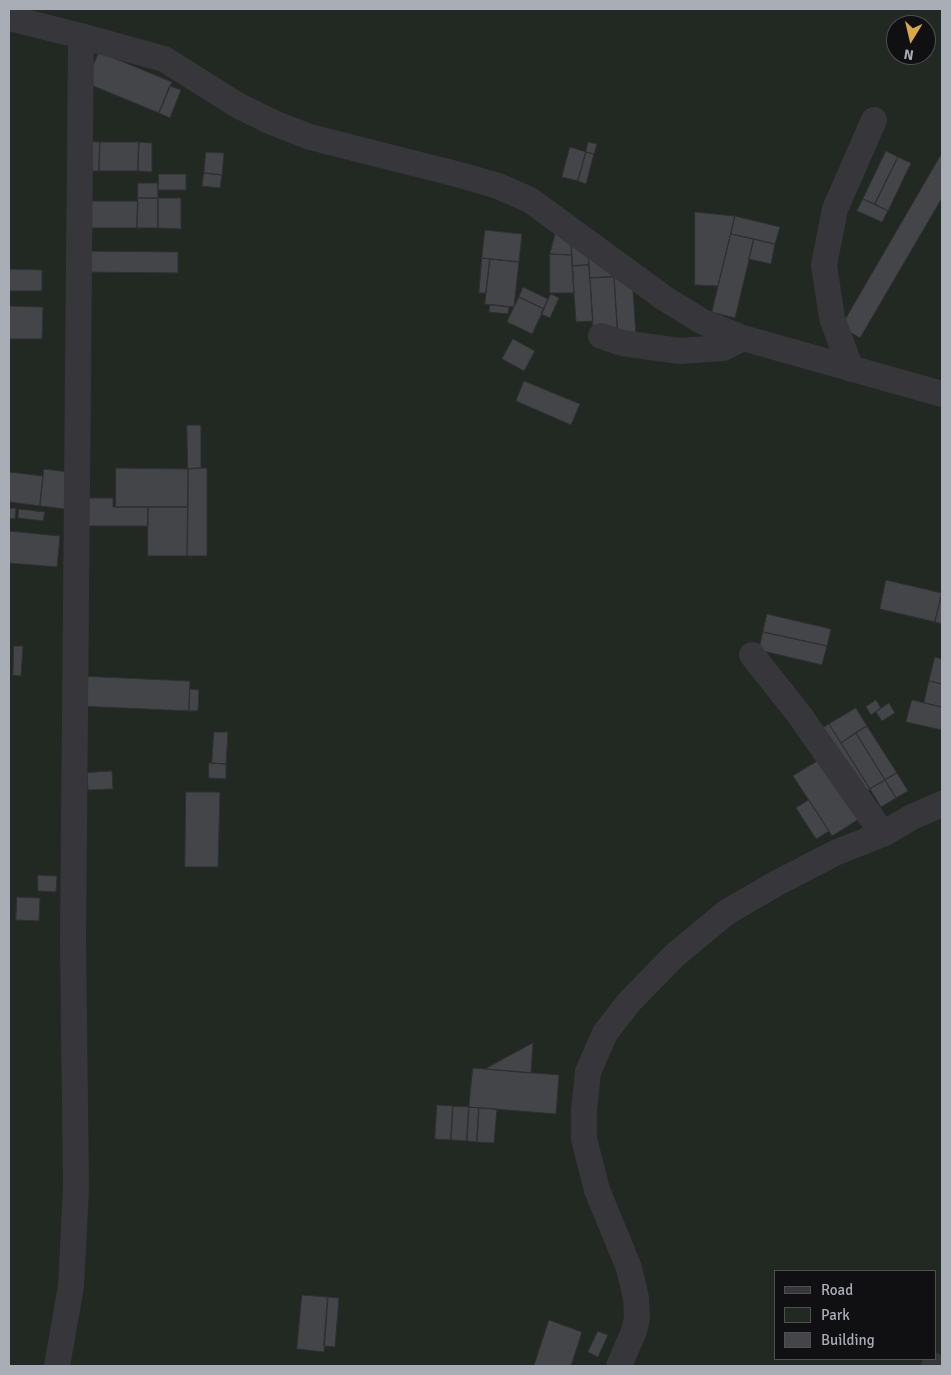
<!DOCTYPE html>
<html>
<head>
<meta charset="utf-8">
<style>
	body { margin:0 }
	#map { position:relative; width:951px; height:1375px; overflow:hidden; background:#151517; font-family:Signika,sans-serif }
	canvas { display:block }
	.frame { position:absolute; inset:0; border:10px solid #a9adb5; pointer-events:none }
	.legend { position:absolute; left:774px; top:1270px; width:162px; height:90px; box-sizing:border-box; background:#101012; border:1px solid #4d4f53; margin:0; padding:6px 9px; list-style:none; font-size:15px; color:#a9adb5 }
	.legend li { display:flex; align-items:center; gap:10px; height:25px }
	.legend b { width:25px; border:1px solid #4d4f53 }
	.north { position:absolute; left:886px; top:15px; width:50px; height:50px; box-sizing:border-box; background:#101012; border:1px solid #4d4f53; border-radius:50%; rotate:189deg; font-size:14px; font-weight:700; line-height:20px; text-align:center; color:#a9adb5 }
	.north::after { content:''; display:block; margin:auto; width:18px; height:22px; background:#daa749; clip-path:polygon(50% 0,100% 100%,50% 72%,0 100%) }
</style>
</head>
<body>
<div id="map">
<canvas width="951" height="1375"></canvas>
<div class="frame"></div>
<ul class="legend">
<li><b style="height:6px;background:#37373b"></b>Road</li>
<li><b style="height:14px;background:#222822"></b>Park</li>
<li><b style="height:14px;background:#444549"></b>Building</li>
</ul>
<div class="north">N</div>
</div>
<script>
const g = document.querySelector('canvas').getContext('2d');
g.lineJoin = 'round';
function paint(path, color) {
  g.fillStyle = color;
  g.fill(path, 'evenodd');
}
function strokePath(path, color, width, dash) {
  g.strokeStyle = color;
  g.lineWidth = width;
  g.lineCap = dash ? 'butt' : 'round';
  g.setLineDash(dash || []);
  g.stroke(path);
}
paint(new Path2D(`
	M9 9H942V1366H9ZM896 25H926V55H896ZM775 1271H935V1359H775Z`), '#222822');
const building = new Path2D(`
	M99 52 172 82 159 113 86 83Z
	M170 86 181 90 170 118 159 113Z
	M83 141 100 142 99 171H83Z
	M100 142H139L138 171H99Z
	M139 142 152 143V172L138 171Z
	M588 142 597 144 594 154 586 152Z
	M570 147 586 152 578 181 562 177Z
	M886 151 898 157 875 204 863 199Z
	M206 152 224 153 222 175 204 173Z
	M586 152 594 154 586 184 578 181Z
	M942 153V198L860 338 841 327Z
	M898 157 911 163 888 211 875 204Z
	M204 173 222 175 220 188 202 186Z
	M159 174H186V190H158Z
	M138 183H158V198H138Z
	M138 198H158V228H137Z
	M158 198H181V229L158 228Z
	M863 199 888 211 882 222 857 211Z
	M88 201H138L137 228H88Z
	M695 212 735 216 718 286 695 285Z
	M735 216 780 227 775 244 731 234Z
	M557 227 571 245 572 255 550 254Z
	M485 230 522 234 519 262 482 258Z
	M731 234 754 239 735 318 712 312Z
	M754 239 775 244 771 264 749 259Z
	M588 244 589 265 572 266 571 245Z
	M588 248 632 276 590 278Z
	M82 251 178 252V273L82 272Z
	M550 254 572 255 574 293H550Z
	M482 258 490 259 486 293H479Z
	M490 259 519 262 514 307 485 304Z
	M589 265 593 321 576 322 572 266Z
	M9 269 42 270V291H9Z
	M632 276 636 335 618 336 614 277Z
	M614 277 617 328 593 330 590 278Z
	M523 287 548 299 544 309 519 297Z
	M551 294 559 298 550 318 541 314Z
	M519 297 544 309 532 334 507 322Z
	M490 305 509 307 508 314 489 312Z
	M9 306 43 307 42 339H9Z
	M513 339 535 351 524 371 502 359Z
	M524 381 580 404 571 425 516 401Z
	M187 425H201V468L188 469Z
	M116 468 188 469V507H116Z
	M201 468H207V556H187L188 469Z
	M44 469 69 472 65 509 40 506Z
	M9 472 43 476 40 506 9 502Z
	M85 498H113V507H148V526H84Z
	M148 507H188L187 556H148Z
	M9 508H16L15 519 9 518Z
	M19 509 45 512 43 521 18 518Z
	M9 531 60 536 57 567 9 563Z
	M886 580 942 593 935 622 880 609Z
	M942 593V624L935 622Z
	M767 614 831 629 827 646 763 632Z
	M763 632 827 646 822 665 759 650Z
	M14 646H23L21 676 13 675Z
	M935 657 942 659V684L929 681Z
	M79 676 190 681 189 711 78 706Z
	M929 681 942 684V707L924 703Z
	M190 689 199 690 198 711H189Z
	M876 700 881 708 871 715 866 707Z
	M912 700 942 707V730L906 722Z
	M889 703 895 713 882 721 876 712Z
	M856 708 867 726 841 743 829 724Z
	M829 724 870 789 861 795 820 730Z
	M867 726 897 773 885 780 856 733Z
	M214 732H228L226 764 212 763Z
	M856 733 885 780 870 789 841 743Z
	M824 757 862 817 832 836 793 776Z
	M209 763 226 764V779L209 778Z
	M112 771 113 789 88 790 87 773Z
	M897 773 908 791 896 798 885 780Z
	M885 780 896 798 881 807 870 789Z
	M186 792H220L218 867H185Z
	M809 800 829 831 816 839 796 808Z
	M38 875 57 876 56 892 38 891Z
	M17 897 40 898 39 921 16 920Z
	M533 1043 531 1073 485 1069Z
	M473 1068 559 1075 556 1114 469 1107Z
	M437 1105 453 1106 451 1140 435 1139Z
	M453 1106 469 1107 467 1141 451 1140Z
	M469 1107 479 1108 477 1142 467 1141Z
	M479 1108 497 1109 494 1143 477 1142Z
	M302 1295 328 1297 324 1352 297 1349Z
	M328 1297 339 1298 335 1347 324 1346Z
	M549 1320 582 1332 571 1366H534Z
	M598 1331 608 1335 598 1357 588 1352Z`);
paint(building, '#444549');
strokePath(building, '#2f2f32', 1);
strokePath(new Path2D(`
	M9 18 81 36 164 59 239 106 274 123 310 137 464 176 498 186 530 200 664 298 703 322 743 338 942 394
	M601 336 622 343 680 351 723 348 743 338
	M851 369 832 318 824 265 835 209 874 120
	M752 655 798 713 883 834
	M57 1366 71 1286 76 1189 73 940 81 36
	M619 1366 634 1331 637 1318 636 1298 629 1268 597 1190 584 1139V1110L588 1072 605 1033 630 1001 675 955 727 912 777 883 837 852 883 834 912 817 942 804
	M934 1366H935`), '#37373b', 26);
</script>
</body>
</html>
